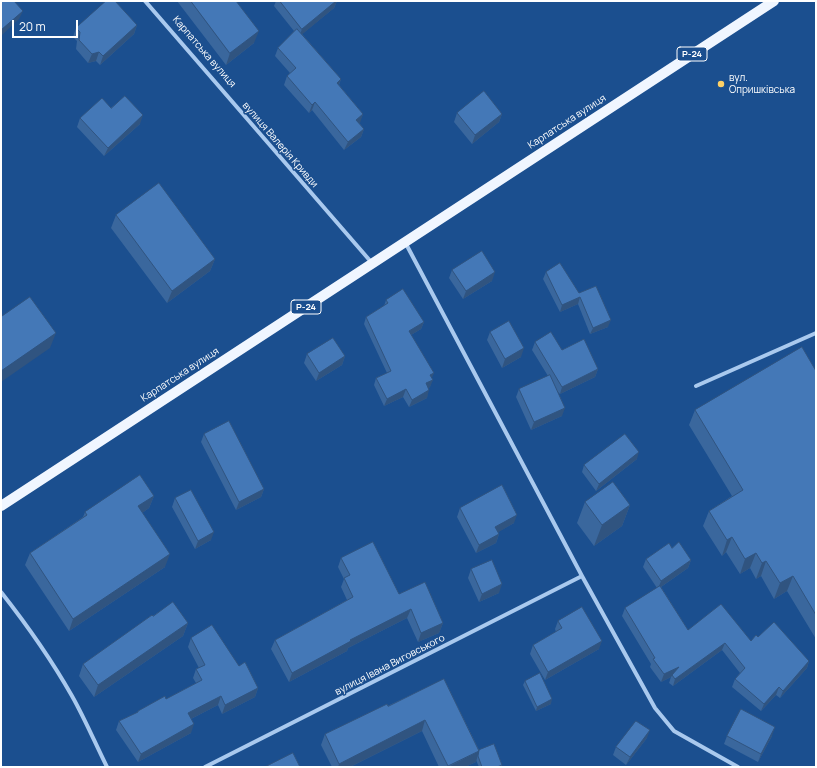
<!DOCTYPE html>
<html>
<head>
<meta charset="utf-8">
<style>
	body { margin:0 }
	#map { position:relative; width:817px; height:768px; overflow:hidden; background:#1b4f8f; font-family:Manrope,sans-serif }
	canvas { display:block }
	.frame { position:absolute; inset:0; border:2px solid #fff; pointer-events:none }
	.scale { position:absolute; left:12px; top:20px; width:66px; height:18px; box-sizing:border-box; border:2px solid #fff; border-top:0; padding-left:5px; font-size:12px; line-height:14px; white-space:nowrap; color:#fff; -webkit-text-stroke:3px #1b4f8f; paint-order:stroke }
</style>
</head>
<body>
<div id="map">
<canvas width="817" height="768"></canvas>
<div class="frame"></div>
<div class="scale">20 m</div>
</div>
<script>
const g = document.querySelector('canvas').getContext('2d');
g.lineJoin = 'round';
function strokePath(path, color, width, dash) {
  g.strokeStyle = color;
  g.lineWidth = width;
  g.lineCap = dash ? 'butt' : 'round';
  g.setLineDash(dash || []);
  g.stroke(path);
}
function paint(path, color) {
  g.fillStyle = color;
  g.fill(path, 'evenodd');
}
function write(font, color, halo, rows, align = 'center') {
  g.font = font + ' Manrope,sans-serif';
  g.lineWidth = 3;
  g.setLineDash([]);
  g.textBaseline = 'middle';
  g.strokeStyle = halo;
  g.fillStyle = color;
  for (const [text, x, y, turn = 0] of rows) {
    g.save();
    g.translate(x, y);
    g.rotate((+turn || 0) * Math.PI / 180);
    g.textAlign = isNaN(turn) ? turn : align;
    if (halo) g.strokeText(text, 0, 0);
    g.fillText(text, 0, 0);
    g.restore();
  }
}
strokePath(new Path2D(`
	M145 1 372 263
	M405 242 582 576 655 708 674 731 738 767
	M696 386 816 333
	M1 592C27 625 51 659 72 696 85 719 95 743 107 767
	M205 767 582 576`), '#a9c9ee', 4);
strokePath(new Path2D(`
	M1 506 774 1`), '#f0f6ff', 10);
paint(new Path2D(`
	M177 1H236L254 43 226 65Z
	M276 1H337L334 8 302 34 341 79 339 85 363 114 359 123 364 129 361 137 344 150 312 110 309 113 284 85 287 76 290 73 275 56 278 48 294 31 274 6Z
	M137 25 134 34 100 65 96 61 88 63 76 49 77 41 73 37 76 28Z
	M457 113 502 114 499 122 472 144 454 122Z
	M80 118 140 124 104 156 77 127Z
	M116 215 215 259 210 271 167 303 111 228Z
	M452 270 492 281 463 299 449 278Z
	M546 272 579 293 608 327 590 334 578 304 560 312 543 279Z
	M386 300 424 322 421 329 411 335 432 378 430 387 428 388 427 398 409 407 403 397 384 406 374 385 376 378 387 373 364 324 366 317 384 306Z
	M490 332 521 357 502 368 487 340Z
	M535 342 562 350 598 369 595 377 560 394 558 392 562 416 531 430 516 397 519 389 548 376 532 350Z
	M307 354 345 356 342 365 316 381 304 363Z
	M816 371V639L787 591 774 599 761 576 756 579 750 568 740 574 726 552 722 556 703 526 709 511 732 496 689 425 695 410Z
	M204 434 264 489 261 497 236 510 201 442Z
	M637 459 596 491 582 472 584 465Z
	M154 496 149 508 142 513 165 567 69 631 25 565 30 553 83 517 85 512Z
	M175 498 211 540 195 549 172 507Z
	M585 502 630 505 622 526 594 546 577 523Z
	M460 508 514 523 498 532 499 534 496 543 476 553 457 517Z
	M672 548 691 560 688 568 661 587 688 630 751 641 758 637 809 661 807 668 780 698 776 695 761 711 732 687 735 679 740 673 722 650 673 686 669 683 671 677 661 682 650 667 651 664 622 616 625 608 657 588 643 567 646 559Z
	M341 558 399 594 443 623 439 633 418 642 407 618 348 648 347 651 289 682 271 649 275 640 347 600 341 587 344 579 338 567Z
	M471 569 499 593 479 602 468 578Z
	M558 621 599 649 545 680 530 654 533 645 556 632 555 629Z
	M188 623 183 636 94 697 79 676 83 664Z
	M191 638 239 666 258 688 255 697 222 714 218 705 191 719V733L138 762 116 730 119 721 137 713 138 711 166 699 196 683 193 678 196 669 199 668 188 647Z
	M444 679 479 750 502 765 501 767H479L476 760V762L465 767H439L422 731 350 767H332L321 745 325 734 388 706Z
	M525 681 551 704 536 711 523 685Z
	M727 736H772L758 762 724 744Z
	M647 738 626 765 613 755 616 747Z`), '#3a679d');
paint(new Path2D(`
	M336 1H337L334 8 299 37 302 29Z
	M23 11 19 19 1 36V30Z
	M137 25 134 34 100 65 103 56Z
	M259 31 254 43 226 65 230 53Z
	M99 52 96 61 88 63 92 54Z
	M341 79 338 87 337 83Z
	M315 102 312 110 309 113 312 105Z
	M363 114 360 123 353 128 356 120Z
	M502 114 499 122 472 144 475 135Z
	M143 115 140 124 104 156 108 148Z
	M364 129 361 137 344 150 348 142Z
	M215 259 210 271 167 303 172 291Z
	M495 272 492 281 463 299 466 291Z
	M580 297 578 304 560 312 562 305Z
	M611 320 608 327 590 334 593 328Z
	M424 322 421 329 406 338 409 331Z
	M56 333 50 348 1 382V371Z
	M524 348 521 357 502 368 505 359Z
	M345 356 342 365 316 381 319 373Z
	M598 369 595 377 560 394 562 387Z
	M434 373 431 380 430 375Z
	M433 380 430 387 423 391 426 383Z
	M406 389 403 397 384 406 387 399Z
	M429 390 427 398 409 407 412 400Z
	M565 408 562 416 531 430 534 422Z
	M639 452 637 459 596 491 599 484Z
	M264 489 261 497 236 510 239 502Z
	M154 496 149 508 134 519 138 506Z
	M630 505 622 526 594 546 602 525Z
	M517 515 514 523 492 536 495 527Z
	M214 532 211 540 195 549 198 541Z
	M499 534 496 543 476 553 479 545Z
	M732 537 726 552 722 556 727 540Z
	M756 553 750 568 740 574 745 559Z
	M170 554 165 567 69 631 73 619Z
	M691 560 688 568 658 589 661 581Z
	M766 561 761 576 756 579 762 563Z
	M793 576 787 591 774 599 780 583Z
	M502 584 499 593 479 602 482 594Z
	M411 609 407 618 348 648 347 651 289 682 292 673 350 640Z
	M188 623 183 636 94 697 98 685Z
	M443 623 439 633 418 642 421 633Z
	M602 641 599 649 545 680 548 672Z
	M725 643 722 650 673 686 675 679Z
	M809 661 807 668 780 698 783 691Z
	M679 667 671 677 661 682 664 674Z
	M779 687 776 695 761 711 764 704Z
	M258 688 255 697 222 714 225 705Z
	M221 696 218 705 185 722 188 713Z
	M552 699 551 704 536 711 537 707Z
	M425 720 422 731 350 767H338L339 764Z
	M194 724 191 733 138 762 141 754Z
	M775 727 772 736 758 762 761 754Z
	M650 730 647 738 626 765 630 757Z
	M479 751 476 762 465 767H448Z`), '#305480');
const building = new Path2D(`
	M1 1H14L23 11 1 30Z
	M106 1H115L137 25 103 56 99 52 92 54 79 40 80 32 76 28Z
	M191 1H236L259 31 230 53Z
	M280 1H336L302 29Z
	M297 29 341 79 337 83 363 114 356 120 364 129 348 142 315 102 312 105 287 76 296 68 278 48Z
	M484 91 502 114 475 135 457 113Z
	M125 96 143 115 108 148 80 118 102 98 111 108Z
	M159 183 215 259 172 291 116 215Z
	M482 251 495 272 466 291 452 270Z
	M560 263 579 293 596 286 611 320 593 328 580 297 562 305 546 272Z
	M403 289 424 322 409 331 434 373 430 375 433 380 426 383 429 390 412 400 406 389 387 399 376 378 391 371 366 317 388 303 386 300Z
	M30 297 56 333 1 371V317Z
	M509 321 524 348 505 359 490 332Z
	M551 332 562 350 584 339 598 369 562 387 535 342Z
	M333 338 345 356 319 373 307 354Z
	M802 347 816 371V615L793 576 780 583 766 561 762 563 756 553 745 559 732 537 727 540 709 511 743 490 695 410Z
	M550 375 565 408 534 422 519 389Z
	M229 421 264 489 239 502 204 434Z
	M625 434 639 452 599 484 584 465Z
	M140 475 154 496 138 506 170 554 73 619 30 553 87 515 85 512Z
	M613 482 630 505 602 525 585 502Z
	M502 485 517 515 495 527 499 534 479 545 460 508Z
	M191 490 214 532 198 541 175 498Z
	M373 542 399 594 425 582 443 623 421 633 411 609 350 640 351 641 292 673 275 640 353 597 344 578 350 575 341 558Z
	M679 542 691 560 661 581 646 559 669 543 672 548Z
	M492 560 502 584 482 594 471 569Z
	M660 586 688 630 721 604 751 641 756 635 758 637 774 622 809 661 783 691 779 687 764 704 735 679 745 668 725 643 675 679 672 675 679 667 664 674 653 659 655 658 625 608Z
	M173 602 188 623 98 685 83 664 152 615 153 616Z
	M582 607 602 641 548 672 533 645 562 628 558 621Z
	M212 625 239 666 245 662 258 688 225 705 221 696 188 713 194 724 141 754 119 721 138 712V711L165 696 166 699 202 680 196 669 205 665 191 638Z
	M540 673 552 699 537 707 525 681Z
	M444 679 479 751 448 766 425 720 339 764 325 734 387 704 388 706Z
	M741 709 775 727 761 754 727 736Z
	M636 721 650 730 630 757 616 747Z
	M494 744 502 765 497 767H482L478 756 479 750Z
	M293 753 300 767H265Z`);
paint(building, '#4478b7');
strokePath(building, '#305480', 1);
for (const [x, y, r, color] of [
	[721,84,4,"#ffd166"]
]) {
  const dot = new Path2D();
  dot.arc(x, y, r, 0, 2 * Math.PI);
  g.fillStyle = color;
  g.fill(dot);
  strokePath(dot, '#1b4f8f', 1.5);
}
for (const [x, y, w] of [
	[692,54,30],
	[306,307,30]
]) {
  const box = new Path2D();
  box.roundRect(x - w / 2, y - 7, w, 14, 3);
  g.fillStyle = '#1b4f8f';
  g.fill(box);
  strokePath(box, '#fff', 1);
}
write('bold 9px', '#fff', null, [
	["Р-24",692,54],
	["Р-24",306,307]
]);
write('10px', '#fff', '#1b4f8f', [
	["Карпатська вулиця",204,52,49],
	["Карпатська вулиця",567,122,-33],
	["вулиця Валерія Кривди",280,145,49],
	["Карпатська вулиця",180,375,-33],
	["вулиця Івана Виговського",390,665,-27]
]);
write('10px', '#fff', '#1b4f8f', [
	["вул.",729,78],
	["Опришківська",729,90]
], 'left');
</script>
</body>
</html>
